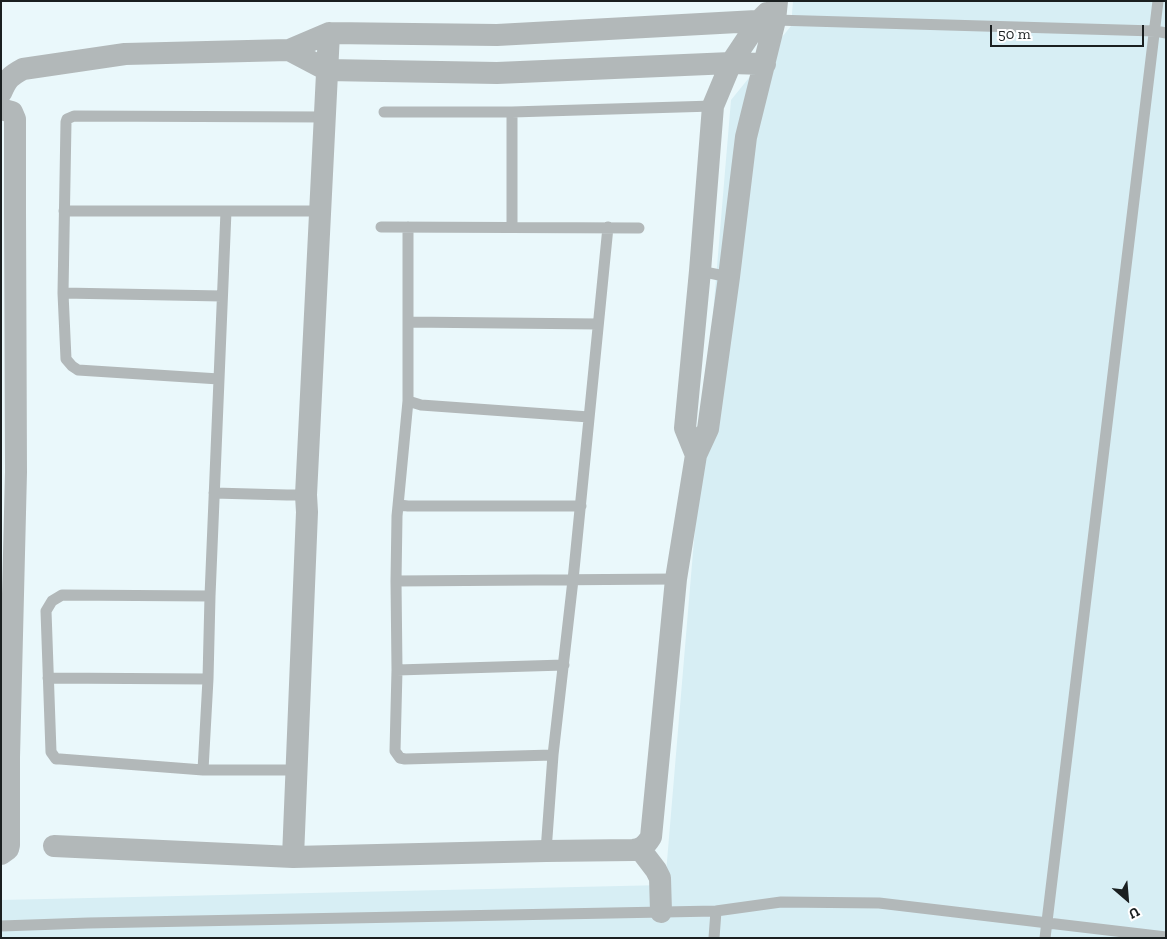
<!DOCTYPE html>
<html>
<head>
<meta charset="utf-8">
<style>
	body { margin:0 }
	#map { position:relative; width:1167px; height:939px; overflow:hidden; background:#eaf8fb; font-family:"Zilla Slab",serif }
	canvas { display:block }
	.frame { position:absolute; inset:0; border:2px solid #1a1f20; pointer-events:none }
	.north { position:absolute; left:1102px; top:874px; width:50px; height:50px; -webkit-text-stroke:4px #fff; paint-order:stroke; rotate:153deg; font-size:14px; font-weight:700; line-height:20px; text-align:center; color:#1a1f20 }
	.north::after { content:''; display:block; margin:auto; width:18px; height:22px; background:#1a1f20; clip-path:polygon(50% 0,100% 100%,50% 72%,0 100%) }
	.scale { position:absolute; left:990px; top:25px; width:154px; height:22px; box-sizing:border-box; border:2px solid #1a1f20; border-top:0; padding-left:6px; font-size:15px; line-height:18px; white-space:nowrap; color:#1a1f20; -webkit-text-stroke:4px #fff; paint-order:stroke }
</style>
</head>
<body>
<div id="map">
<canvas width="1167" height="939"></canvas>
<div class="frame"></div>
<div class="north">U</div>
<div class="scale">50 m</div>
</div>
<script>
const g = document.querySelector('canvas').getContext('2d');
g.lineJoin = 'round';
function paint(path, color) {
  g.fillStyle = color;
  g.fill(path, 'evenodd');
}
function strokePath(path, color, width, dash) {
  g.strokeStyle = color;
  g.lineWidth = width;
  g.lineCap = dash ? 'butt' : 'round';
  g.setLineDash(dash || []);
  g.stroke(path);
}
paint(new Path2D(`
	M793 1H1166V938H1V900L665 885 731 100 791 26Z`), '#d7eef4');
strokePath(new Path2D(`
	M775 20 1155 31 1166 33
	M384 112H512L713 106
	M64 211H320
	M381 227 639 228
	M408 227V401L421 405 589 417
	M512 227V112
	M700 271 729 277
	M63 293 222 296
	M408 322 598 324
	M219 379 78 370 72 366 66 359 63 293 66 122 67 119 74 116 325 117
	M408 401 397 516 396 581 397 670 395 751 400 758 405 759 553 755
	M214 493 287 495H306
	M399 505 408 506H581
	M396 581 676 579
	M210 596 62 595 52 601 46 611 51 752 56 759H60L203 770H296
	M397 670 564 665
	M48 678 208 679
	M203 770 208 679 210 596 226 211
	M546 851 553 755 573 580 608 227
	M1 926 88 923 716 911 781 902 879 903 1166 937
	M714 938 716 911
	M1045 938 1158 1`), '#b2b8b9', 11);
strokePath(new Path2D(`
	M289 50 327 70 497 73 731 63 765 64
	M1 93C7 79 10 76 23 69L125 54 289 50 329 33 497 35 775 20
	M1 109 12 112 15 119V211L16 472 9 757V845L8 849 1 854
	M696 455 685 428 700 271 713 106 731 63 759 21 767 13
	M54 846 293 857 546 851 633 850C642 849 646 845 651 837L676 579 696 455 708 429 729 277 746 137 775 20 777 1
	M640 849 656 870 660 878 661 912
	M293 857 307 512 306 495 329 33`), '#b2b8b9', 22);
</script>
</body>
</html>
